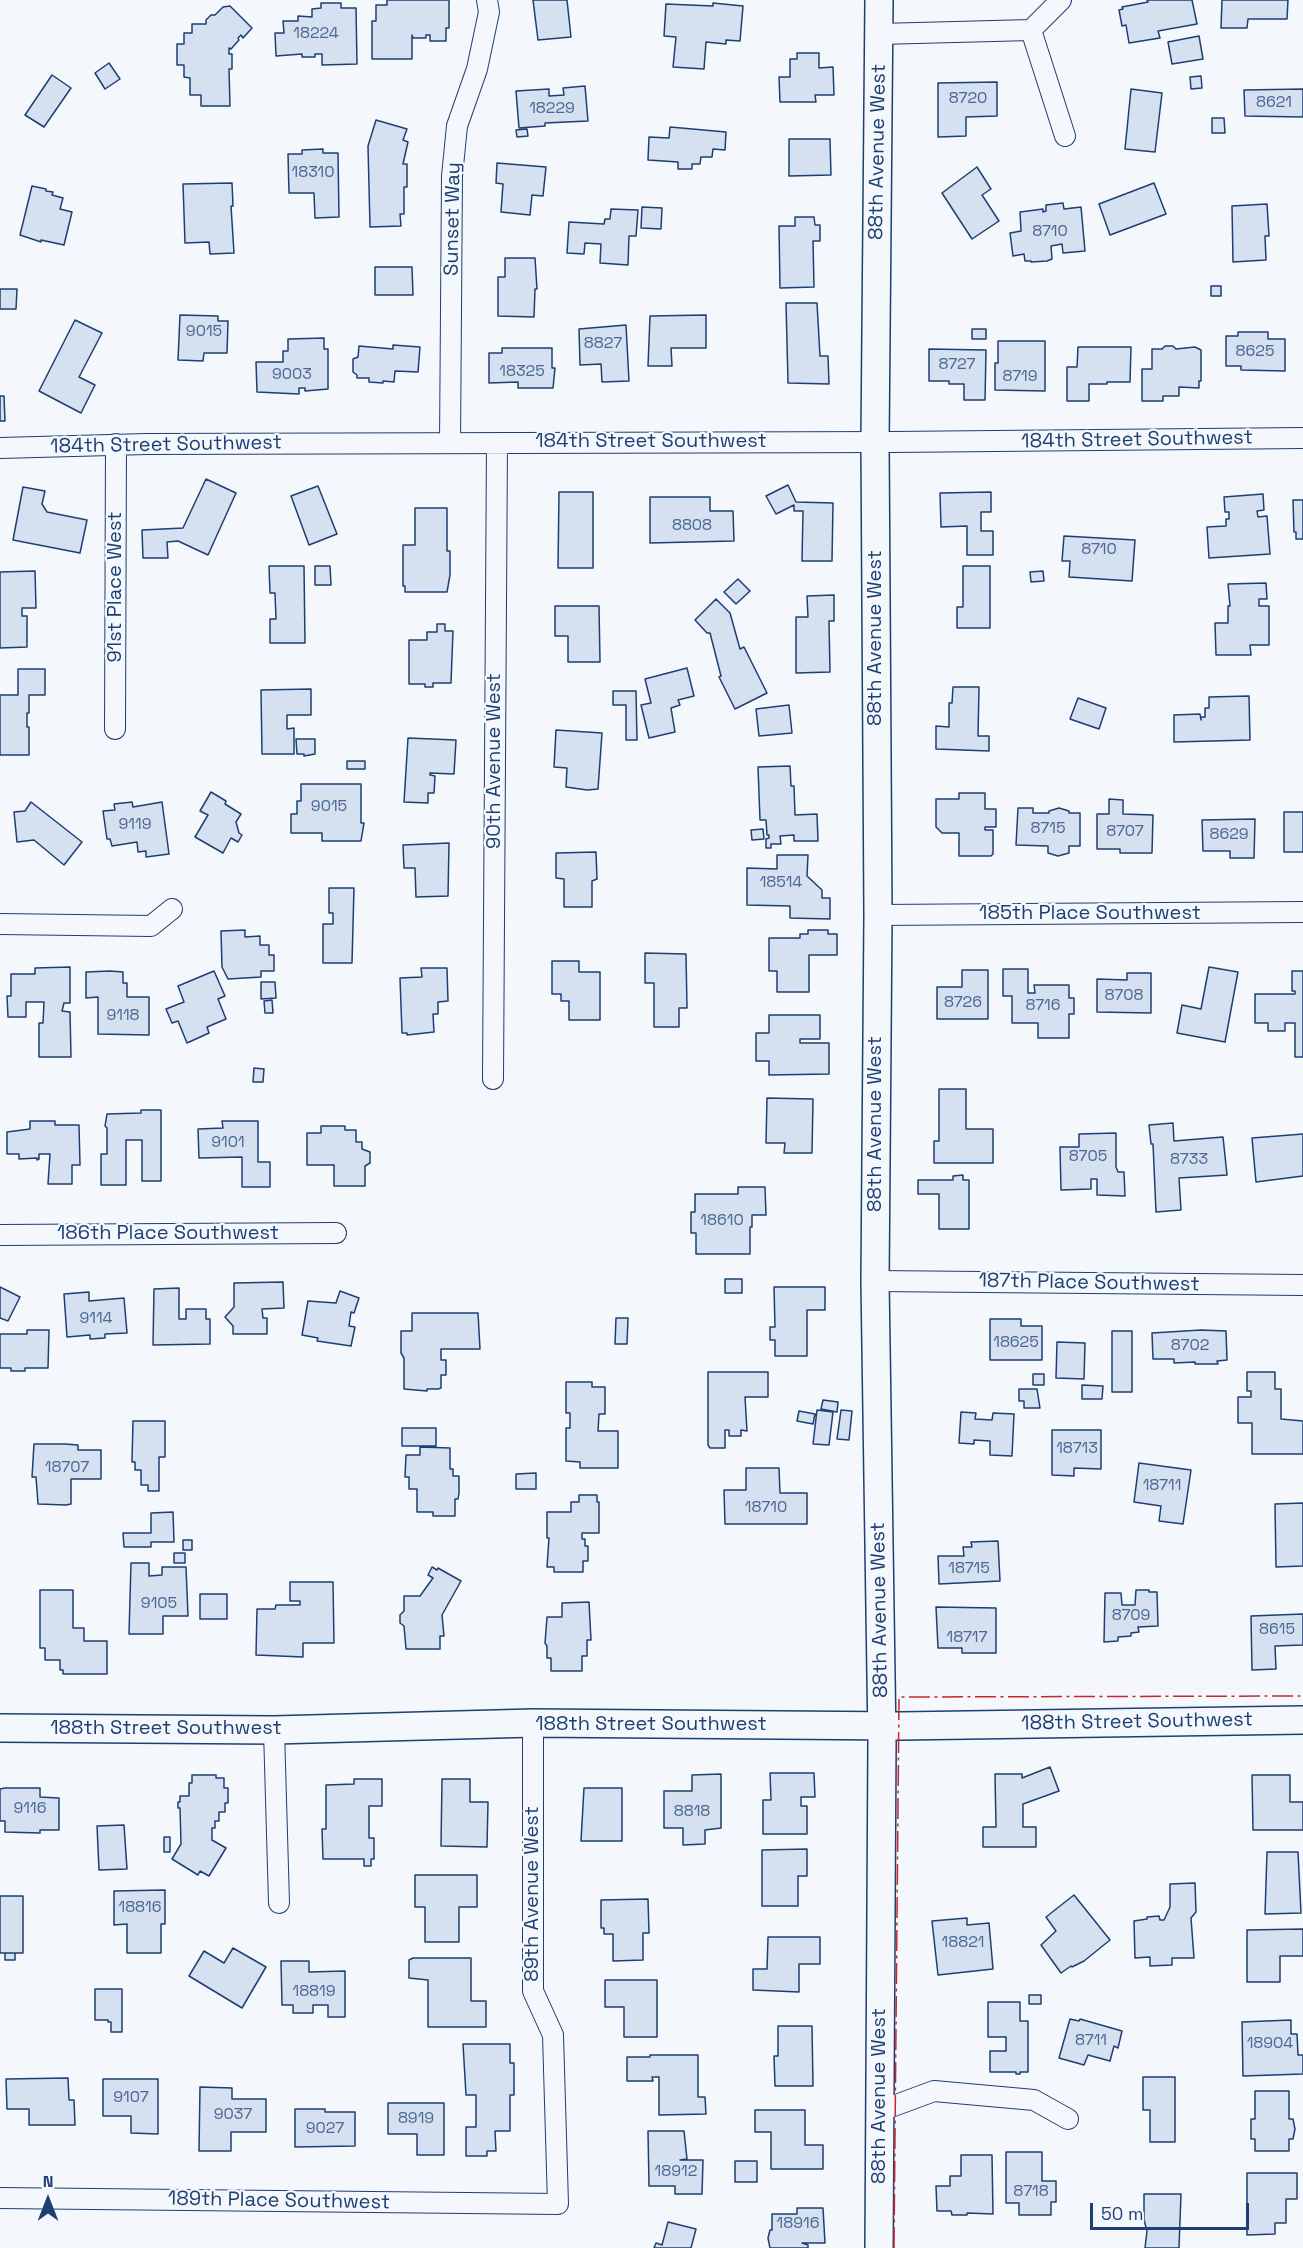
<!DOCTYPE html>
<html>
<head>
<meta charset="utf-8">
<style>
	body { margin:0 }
	#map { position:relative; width:1303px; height:2248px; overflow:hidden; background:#f4f7fb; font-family:"Space Grotesk",sans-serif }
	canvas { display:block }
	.north { position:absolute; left:18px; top:2170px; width:60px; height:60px; -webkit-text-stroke:4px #f4f7fb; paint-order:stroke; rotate:0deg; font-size:16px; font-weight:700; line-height:24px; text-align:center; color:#1d3f73 }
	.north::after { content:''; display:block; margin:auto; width:21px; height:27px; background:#1d3f73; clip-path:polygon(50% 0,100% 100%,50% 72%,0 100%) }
	.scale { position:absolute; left:1090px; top:2203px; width:159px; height:27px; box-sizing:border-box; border:3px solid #1d3f73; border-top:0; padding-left:8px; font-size:18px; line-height:21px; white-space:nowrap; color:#1d3f73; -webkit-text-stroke:4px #f4f7fb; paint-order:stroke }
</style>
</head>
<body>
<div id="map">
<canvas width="1303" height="2248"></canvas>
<div class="north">N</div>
<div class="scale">50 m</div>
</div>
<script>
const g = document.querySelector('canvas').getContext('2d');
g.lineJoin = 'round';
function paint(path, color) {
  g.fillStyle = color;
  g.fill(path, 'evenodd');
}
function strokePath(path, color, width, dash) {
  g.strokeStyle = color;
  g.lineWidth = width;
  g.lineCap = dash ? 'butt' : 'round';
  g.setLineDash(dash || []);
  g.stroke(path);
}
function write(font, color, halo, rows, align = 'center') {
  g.font = font + ' "Space Grotesk",sans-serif';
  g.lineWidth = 4.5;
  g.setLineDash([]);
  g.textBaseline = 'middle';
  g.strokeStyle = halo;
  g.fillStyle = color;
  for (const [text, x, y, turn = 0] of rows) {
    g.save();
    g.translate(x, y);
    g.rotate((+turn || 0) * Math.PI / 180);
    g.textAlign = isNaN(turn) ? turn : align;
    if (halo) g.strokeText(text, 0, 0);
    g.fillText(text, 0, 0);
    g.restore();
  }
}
const building = new Path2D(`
	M387 0H449V28H446V41H430V35H426V38H413L412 35V59H372V21H376V5H387Z
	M533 0H567L571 37 538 40Z
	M1147 0H1192L1197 24 1158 31 1160 38 1129 43 1126 25 1122 26 1119 10 1123 9 1122 7 1148 2Z
	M1222 0H1288L1287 19H1248L1247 28H1221Z
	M321 3H341V8H356L357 64 322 65V54H315V57H302V54L276 56 275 33H284L283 21H298V16L312 17V9L321 8Z
	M713 3 743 6 740 41 726 40V44L706 42 704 69 673 67 676 37 664 36 666 4 713 6Z
	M230 6 252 28 243 38 241 35 238 38 239 40 231 49 229 48V54H232V69H229L230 106H201V95H190V78L184 77V65H177V44H184V33H192V24H206V20L211 15H215L223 7Z
	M1199 36 1203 59 1172 64 1168 42Z
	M797 53H819V68L833 67 834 95H815L816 102H780L779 77H790V59H797Z
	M109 63 120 79 105 89 95 73Z
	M52 75 71 88 44 127 25 115Z
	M1201 76 1202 88 1191 89 1190 77Z
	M997 82V116L966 117V136L938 137V83Z
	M585 86 588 121 545 123V126L519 128 516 91 549 89V96L564 95 563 88Z
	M1131 89 1162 93 1155 152 1125 149Z
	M1303 89V117L1245 116 1244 90Z
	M1212 118H1224L1225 133H1212Z
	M376 120 407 129 403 140 408 142 403 164H407V187H404V214H400L401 226 370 227 368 146Z
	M670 127 726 132 725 150 713 149 712 157H701L700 164H692V169H678V162L648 160 649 137 669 138Z
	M527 129 528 136 517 137 516 130Z
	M789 139H830L831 175 789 176Z
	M323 149V153H338L339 217 315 218 314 193H289L288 154H302V150Z
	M497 163 546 167 543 196 532 195 530 215 501 212 503 184 496 183Z
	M977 167 991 189 982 195 999 221 972 239 942 193Z
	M232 183 233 206H231L234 253 210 254 209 242 185 243 183 184Z
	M1154 183 1166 214 1110 235 1099 204Z
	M32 186 46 189V191L53 192 52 195 63 198 60 209 72 212 64 245 41 240V242L20 235Z
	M1063 203 1064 209 1081 207 1085 251 1063 253 1062 244 1051 246 1052 259 1047 261 1031 262V261H1025L1024 254 1013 256 1010 233 1021 231 1020 212 1043 209V212L1046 211V205Z
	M1267 204 1269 236H1265L1266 260 1233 262 1232 206Z
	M642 207 662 208 661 229 641 228Z
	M611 209 638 210 636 236H629L628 265 600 263 601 244 585 243 584 254 567 253 569 222 604 224 605 219H610Z
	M795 217H814L815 225H820V241H813L814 287 780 288 779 226H795Z
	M505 258H535L537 289H535L534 317 498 316V277H505Z
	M375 267H412L413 295H375Z
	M1211 286H1221V296H1211Z
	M0 289H17L16 309H0Z
	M786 303H817L820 356H828L829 384 788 383Z
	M180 315 218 316V321H228L227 353H204L203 361 178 360Z
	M706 315V348H671L672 366H648L650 316Z
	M75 320 102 333 79 377 95 385 81 413 39 391Z
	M626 325 629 381 602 382 601 364 580 365 579 329Z
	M972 329H986V339H972Z
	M1238 332H1268V339H1285V371L1241 370V366H1226V336H1238Z
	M324 338V349H328V389L305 391V388H299V394L257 392 256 362H283V351H288V339Z
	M998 341H1045V391L995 390V363H998Z
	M393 345 420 347 418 372 395 371 394 382 383 381V383L369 382V378H357V375L353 372V359L358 357 359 346 393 349Z
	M1165 346H1173L1176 349 1195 347 1201 350V381H1199V388L1179 387V396H1163V401H1142V369H1152V349H1162Z
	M1078 347H1131L1130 382H1107V384H1089V401H1067V367H1077Z
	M502 348H552V368H555L553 388H518V382L489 383V353H502Z
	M929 349 986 350 985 400H964V384H949V381H929Z
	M0 396H4L5 421H0Z
	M206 479 236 493 208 555 178 541 167 542 168 558H143L142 530 183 528Z
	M788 485 796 502 833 503 832 561H802L803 511H794V505L776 514 766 496Z
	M318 486 337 534 309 545 291 496Z
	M23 487 45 491 42 504 47 512 87 520 80 553 13 540Z
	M559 492H593V568H558Z
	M991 492V512H981V531H993V555H967V526L941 527 940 493Z
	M1263 494 1264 510 1257 511 1258 517 1267 516 1270 554 1209 558 1207 527 1226 526V519H1229V512H1225L1224 497Z
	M650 497H710V511H733L734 541 650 543Z
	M1293 500H1303V539H1296V532H1294Z
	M415 508H447V551H450V575L447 592H405V586H403V545H415Z
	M1064 536 1135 540 1132 581 1069 577 1070 561H1062Z
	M269 566H304L305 643H270V619H276L275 593H270Z
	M315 566H330L331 585H315Z
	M963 566H990V628H957V607H963Z
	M35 571 36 608H22V616H27V647L0 648V572Z
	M1043 571 1044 581 1031 582 1030 572Z
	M738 579 750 591 736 604 724 592Z
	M1266 583 1267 599H1259V606H1269V645H1250L1251 655H1216L1215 623H1228V606H1230L1228 584Z
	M834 595V621H829L830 672 796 673V617H808L807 596Z
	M716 599 730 613 740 649 744 647 767 693 735 709 719 677 721 676 710 633H707L695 620Z
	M555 606H599L600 662H568V636H555Z
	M437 624H445V631H453L451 683H433V687H425V684H409V640H427V632H437Z
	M687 668 694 696 678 700 680 705 671 708 675 732 649 738 641 705 651 703 645 679Z
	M18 669H45V695H29V713H27V727H29V755H0V695H18Z
	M953 687H979L978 736H989V751L936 749V726L949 727V703H952Z
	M311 689V715H287V729L294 728V754H262L261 690Z
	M613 691H636L637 740H626V705H613Z
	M1249 696 1250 740 1174 742V715L1200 714 1201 720V717H1205V708H1209V697Z
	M1078 698 1106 708 1099 729 1070 719Z
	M789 705 792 733 759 736 756 709Z
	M556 730 602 733 598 789 587 790 566 787 567 768 554 767Z
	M408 738 456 740 454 774 430 773V775L435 776 434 793H428V803L404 802Z
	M296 739H315V754L304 756V754H297Z
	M347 761H365V769H347Z
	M790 766 791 786H794L795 815 817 814 818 841H794V835L780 836 781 844H771V848H766V839L769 838V835H767L766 820H760L758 767Z
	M301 784H361V823H364L361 841H322V833H291V814H297V801H301Z
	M211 792 226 801 225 804 241 814 236 822 239 833 242 835 238 842 231 838 223 853 195 837 208 815 200 811Z
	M959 793H985V809H996V827H985V830H993V854L991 856H959V833H942L936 827V799H959Z
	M1109 799 1123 800V814L1153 815 1152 853H1120V849H1097V814H1109Z
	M31 802 82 842 64 865 34 840 17 842 14 812 25 811Z
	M132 802 133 807 162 802 169 854 146 857V851L138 852 137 842 112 846 110 839H107L103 811 115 810 114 804Z
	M1018 808H1033V813H1049V811L1059 808 1069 811V813H1080V846H1069V853L1058 856 1048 853V846L1016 845Z
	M1284 812H1303V852H1284Z
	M1255 819 1254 858H1230V851H1203L1202 820Z
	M763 829 764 839 752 840 751 830Z
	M449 843 448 896 416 897 415 868H404L403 845Z
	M596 852 597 879 592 881V907H564V879L556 878V853Z
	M777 855H808L807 876 822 890V898H830V919L790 918V906L747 905V868L777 869Z
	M329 888H354L352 963H323V924H333V913H329Z
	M245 930V937L260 936V945H269V955H274V971H261V977L228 979 222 967 221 931Z
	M808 930H828V934H837V955H809V992H777V971H769V938H800V934H808Z
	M645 953 686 954 687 1008H679V1027H654V983H645Z
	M552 961H579V972H600V1020H569V1001H561V994H552Z
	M70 967V1003H64L62 1011 70 1012 71 1057H39V1023H43L44 1002H26V1017H8L7 996H11V974H35V968Z
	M1209 967 1238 972 1225 1042 1177 1033 1182 1005 1201 1009Z
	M421 968H447L448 1001 438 1002V1014H433L434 1032 407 1035V1033H402L400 978 422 977Z
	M1003 969H1028V993H1035L1034 985H1069V998H1074V1014H1069V1038H1038V1023H1012V996H1003Z
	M962 970H988V1019H937V987H962Z
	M110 971 123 972V983H127V997H149V1035L98 1034V997L86 998V972Z
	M214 971 225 996 218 999 226 1019 207 1027 209 1033 187 1043 178 1021 172 1023 166 1009 184 1002 178 986Z
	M1292 971H1303V1057H1295V1023H1285V1031H1268V1023H1255V994H1295V991H1292Z
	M1127 973H1151V1013L1097 1012V979L1127 980Z
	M261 982H275L276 998 261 999Z
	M272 1000 273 1013H265L264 1001Z
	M769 1015H820V1039H800V1043H829V1074L769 1075V1061H756V1033H769Z
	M254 1068 264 1069 263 1082H253Z
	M939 1089H966V1129H993V1163H934V1141H939Z
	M767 1098 813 1099 812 1153H784L785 1143H766Z
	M141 1110H161V1181H142V1140H126V1185H101V1154H107V1128L105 1126 107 1114 141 1113Z
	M30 1121H55V1125H79L80 1165H72V1184H48L50 1154H39V1159L37 1160V1158L19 1159V1154H7V1132L30 1129Z
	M222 1121H258V1162H270V1187H242V1157L199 1158 198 1129 223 1128Z
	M1173 1123 1174 1141 1223 1137 1227 1175 1179 1178 1181 1210 1156 1212 1153 1144H1151L1149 1125Z
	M321 1126H345V1130H356V1142H362V1149L370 1152V1163L365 1166V1186H334V1165H307V1133H321Z
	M1116 1133V1167L1118 1172H1124L1125 1196 1097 1195V1179H1091V1189L1061 1190 1060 1147H1079V1134Z
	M1303 1134V1176L1256 1182 1252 1138Z
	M963 1175V1180H969V1229H939V1194H918V1180H953V1176Z
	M738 1187H765L766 1215H752V1227H750V1254H696V1233H691V1212H695V1194H738Z
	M725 1279H742V1293H725Z
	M283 1282 284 1308 262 1309 263 1318H267V1334H233V1326L225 1317 234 1307V1283Z
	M0 1287 20 1297 8 1321 0 1318Z
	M774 1287H825V1310H807V1356H775V1340H770V1327H775Z
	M179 1288V1319H186V1309H206V1319H210V1344L153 1345 154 1289Z
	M340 1291 359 1298 354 1313 351 1312 349 1326 355 1327 351 1346 317 1341 318 1338 302 1335 308 1301 336 1303Z
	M89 1292V1301L124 1298 127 1333 105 1334V1338L90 1339V1335L67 1337 64 1294Z
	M412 1313H478L480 1349H441V1360H446V1375H441V1388L438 1389H427V1391L404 1389V1358L401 1353V1331H412Z
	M616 1318H628L627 1344H615Z
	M990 1319H1021V1326H1042V1360H990Z
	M27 1330H49L48 1368H25V1371H11V1368H0V1334H27Z
	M1201 1330 1226 1331 1227 1360 1217 1361 1218 1364H1195V1362L1174 1363V1359H1153L1152 1333Z
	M1112 1331H1132V1392H1112Z
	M1057 1342 1085 1343 1084 1379 1056 1378Z
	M708 1372H768V1397H745L747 1431 741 1430V1436H729V1430H725V1448H710L708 1445Z
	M1247 1372H1275V1389H1281V1419L1303 1421V1454H1252V1423H1238V1397H1251V1391H1247Z
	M1033 1374H1044V1385H1033Z
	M566 1382H592V1387H605V1414H599L598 1431H618V1468H580V1462L566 1461V1428H570V1413H566Z
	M1082 1385 1103 1386 1102 1399H1082Z
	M1019 1389H1037L1040 1408H1024V1401H1019Z
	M823 1400 838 1402 837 1412 821 1409Z
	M817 1410 833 1412 829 1445 813 1444Z
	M841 1410 852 1411 849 1440 837 1439Z
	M799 1411 815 1414 813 1424 797 1421Z
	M961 1412 976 1413 975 1419 992 1420 993 1413 1014 1414 1012 1456 990 1455V1441L974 1440V1444L959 1443Z
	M133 1421H165V1457H159V1491H148V1485H141V1470H135V1462H132Z
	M402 1428H436V1446H402Z
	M1052 1430H1101V1469L1074 1468V1476L1052 1475Z
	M34 1444H65L78 1445V1450H101V1479H71V1504L66 1505 38 1504 36 1477H32Z
	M420 1447 450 1448V1469H453V1476H459V1493L458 1499H455V1516H433V1512H417V1489H409V1477H405L406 1455H420Z
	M1139 1463 1191 1470 1183 1524 1159 1521 1161 1506 1134 1502Z
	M746 1468H779L780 1493H807V1524H725L724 1490H746Z
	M536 1473V1489H516V1474Z
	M579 1495H597V1502H599V1533H582V1539H585V1546H588V1561H583V1572H554V1567H547L549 1538H547V1512H571V1502H579Z
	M1303 1503V1566L1276 1567 1275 1504Z
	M173 1512 174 1542H151V1547H124L123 1533H151V1513Z
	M183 1540H192V1550H183Z
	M998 1541 1000 1581 939 1584 938 1556H964L963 1547H972L971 1542Z
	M174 1553H185V1563H174Z
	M131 1563H149V1576L162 1575V1567H186L188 1616H163V1634H129Z
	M432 1567 437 1570 438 1568 461 1581 442 1615 444 1636H440V1649H406L404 1626 400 1623V1615L404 1611V1596H420L433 1578 428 1575Z
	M290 1582H333L334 1643H303V1657L256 1655 257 1609H275L276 1605H300V1601H290Z
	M40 1590H73V1628H84V1641H107V1674H63V1670H60V1660H45V1648H40Z
	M1136 1590H1149V1592H1157L1158 1626 1138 1627 1139 1632 1131 1633V1636L1118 1637V1641L1104 1642 1105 1593H1121L1122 1605H1135Z
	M200 1594H227V1619H200Z
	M589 1602 591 1640H587V1656H582V1671H551V1658H547V1646L545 1643 547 1617H562V1603Z
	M936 1607 996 1608V1653H962V1648H938Z
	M1303 1614V1645L1275 1646 1276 1669 1252 1670 1251 1616Z
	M1050 1767 1059 1791 1023 1804V1827H1036V1847H983V1827H996L995 1774H1022V1778Z
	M770 1773H814L815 1797H801V1806H807V1834H763V1800H771Z
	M721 1774V1828L705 1830V1844L683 1845V1828H664V1791H692V1775Z
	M192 1775H216V1778H224V1788H228V1803H225V1812H219V1821H215V1828H212V1840L226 1848 209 1876 200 1871 198 1875 172 1859 181 1844 180 1808H178V1802H180V1796H189V1783H192Z
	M1252 1775H1290V1802H1303V1830H1253Z
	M354 1779H382V1806H369V1838H374V1859H371V1866H364V1859H323L322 1829H326V1785L354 1784Z
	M442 1779H470V1802H488L487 1847 441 1846Z
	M5 1788H40V1797L59 1798V1830H40V1833L5 1832V1821H0V1789Z
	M584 1788H622V1841H581Z
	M124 1825 127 1869 99 1870 97 1826Z
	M164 1837H170V1852H164Z
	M807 1849V1876H798V1906H762V1850Z
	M1267 1852H1298L1301 1913 1265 1914Z
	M415 1875H477V1907H459V1942H425V1907H415Z
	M1195 1883 1196 1912 1191 1918 1194 1958H1172V1965L1150 1966V1957L1135 1958 1134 1921 1147 1919V1917L1159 1916 1160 1920H1164L1170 1907V1884Z
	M165 1890V1924H161V1953H127V1924L114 1925V1891Z
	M1074 1895 1110 1940 1084 1961 1072 1967 1071 1966 1061 1973 1041 1945 1056 1931 1046 1917Z
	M0 1896H23V1953H0Z
	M648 1899 649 1933H643V1960L613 1961V1934H604V1928H601V1900Z
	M967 1918V1925L989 1923 993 1969 938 1975 932 1921Z
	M1303 1929V1956H1280V1982H1247V1930Z
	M768 1937H820V1964H799V1992L753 1990V1969H767Z
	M233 1948 266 1967 242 2008 189 1976 204 1951 224 1963Z
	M5 1953H15V1960H5Z
	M413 1958H471V2001H486V2027H428V1980L409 1978V1960Z
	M281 1961H309V1972L345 1971V2017H328V2005H313V2013H293V2005H282Z
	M605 1980H657V2037H624V2007H605Z
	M95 1989H122V2032H111V2022H108V2020H95Z
	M1029 1995H1041V2004H1029Z
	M988 2002H1020V2021H1028V2072H1020V2074H1016V2072H990V2051H1006V2037H988Z
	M1070 2019 1079 2021 1080 2019 1122 2031 1118 2048 1114 2046 1110 2061 1088 2055 1084 2065 1059 2058Z
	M1291 2020V2034H1297L1298 2055H1303V2074L1243 2076 1242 2022Z
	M778 2026H812L813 2086H775L774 2056H778Z
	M463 2044H510V2063H514V2095H510V2131H495L496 2151H487V2156H466V2127H476V2095H466Z
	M650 2055H698V2097H705L706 2114 659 2115V2077H652L653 2081H627V2057H650Z
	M1143 2077H1175V2142H1150V2110H1143Z
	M68 2078 69 2100H74L75 2125H29V2109H7L6 2079Z
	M103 2079H158V2134L131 2133V2116H103Z
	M200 2087 232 2088V2099H266V2132H231V2151H199Z
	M1255 2091H1289V2119H1293L1295 2129 1293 2139H1289V2151H1255V2139H1251V2119H1255Z
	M388 2103H444V2155H417V2134H388Z
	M295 2109H325V2112H355V2146L295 2147Z
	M755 2110H805V2145H823V2169H771V2132H755Z
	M648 2131H684L687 2159 680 2160H703L702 2194H675V2186H649Z
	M1006 2152H1042V2181H1056V2202H1051V2215H1019V2203H1006Z
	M961 2155H992L993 2214 967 2213V2215H952L951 2211H937L936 2186H950V2176H961Z
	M735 2161H757V2182H735Z
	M1247 2173H1297V2199H1286V2223H1275V2234L1247 2235Z
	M1144 2194H1181L1179 2248H1145L1147 2231 1144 2220Z
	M797 2208H823L825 2243H802L808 2245V2248H770L768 2238 770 2230H772V2214H797Z
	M668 2222 696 2229 691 2248H654L656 2243 662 2245Z`);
paint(building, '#d5e0f0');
strokePath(building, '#1d3f73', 1.5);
const street = new Path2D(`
	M1031 30 1065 136
	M879 34 1031 30 1061 0
	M450 443 452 176 457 126 477 69 489 12 487 0
	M0 448 147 444 892 442 1303 438
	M115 729 116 444
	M878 915 1303 912
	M0 924 151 926 172 909
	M493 1079 497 443
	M0 1235 336 1233
	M875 1281 1303 1285
	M274 1730 279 1903
	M880 2111 934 2091 1034 2100 1068 2119
	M0 2198 558 2204 553 2035 533 1991V1723`);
const secondary = new Path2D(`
	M879 0 875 442 878 915 875 1281 882 1741 879 2248
	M0 1728 274 1730 533 1723 901 1726 1303 1720`);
strokePath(street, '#1d3f73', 22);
strokePath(secondary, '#1d3f73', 30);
strokePath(street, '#f4f7fb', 20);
strokePath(secondary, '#f4f7fb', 27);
strokePath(new Path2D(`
	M894 2248 899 1697 1303 1696`), '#c62828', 1.5, [21, 4.5, 3, 4.5]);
write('16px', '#4b6792', null, [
	["18224",316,34],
	["8720",968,99],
	["8621",1274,103],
	["18229",552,109],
	["18310",313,173],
	["8710",1050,232],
	["9015",204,332],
	["8827",603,344],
	["8625",1255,352],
	["8727",957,365],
	["18325",522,372],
	["9003",292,375],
	["8719",1020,377],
	["8808",692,526],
	["8710",1099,550],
	["9015",329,807],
	["9119",135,825],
	["8715",1048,829],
	["8707",1125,832],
	["8629",1229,835],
	["18514",781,883],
	["8708",1124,996],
	["8726",963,1003],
	["8716",1043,1006],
	["9118",123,1016],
	["9101",228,1143],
	["8705",1088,1157],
	["8733",1189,1160],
	["18610",722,1221],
	["9114",96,1319],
	["18625",1016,1343],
	["8702",1190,1346],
	["18713",1077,1449],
	["18707",67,1468],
	["18711",1162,1486],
	["18710",766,1508],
	["18715",969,1569],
	["9105",159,1604],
	["8709",1131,1616],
	["8615",1277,1630],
	["18717",967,1638],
	["9116",30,1809],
	["8818",692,1812],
	["18816",140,1908],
	["18821",963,1943],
	["18819",314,1992],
	["8711",1091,2041],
	["18904",1270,2044],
	["9107",131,2098],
	["9037",233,2115],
	["8919",416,2119],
	["9027",325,2129],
	["18912",676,2172],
	["8718",1031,2192],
	["18916",798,2224]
]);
write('20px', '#1d3f73', '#f4f7fb', [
	["88th Avenue West",878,152,-89],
	["Sunset Way",453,219,-89],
	["184th Street Southwest",1137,440,-1],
	["184th Street Southwest",651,442],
	["184th Street Southwest",166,445,-1],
	["91st Place West",116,587,-90],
	["88th Avenue West",876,638,-90],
	["90th Avenue West",495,761,-90],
	["185th Place Southwest",1090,914],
	["88th Avenue West",876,1124,-90],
	["186th Place Southwest",168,1234],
	["187th Place Southwest",1089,1283,1],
	["88th Avenue West",880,1610,-91],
	["188th Street Southwest",1137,1722,-1],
	["188th Street Southwest",651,1725],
	["188th Street Southwest",166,1729],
	["89th Avenue West",533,1894,-90],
	["88th Avenue West",880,2096,-90],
	["189th Place Southwest",279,2201,1]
]);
</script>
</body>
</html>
